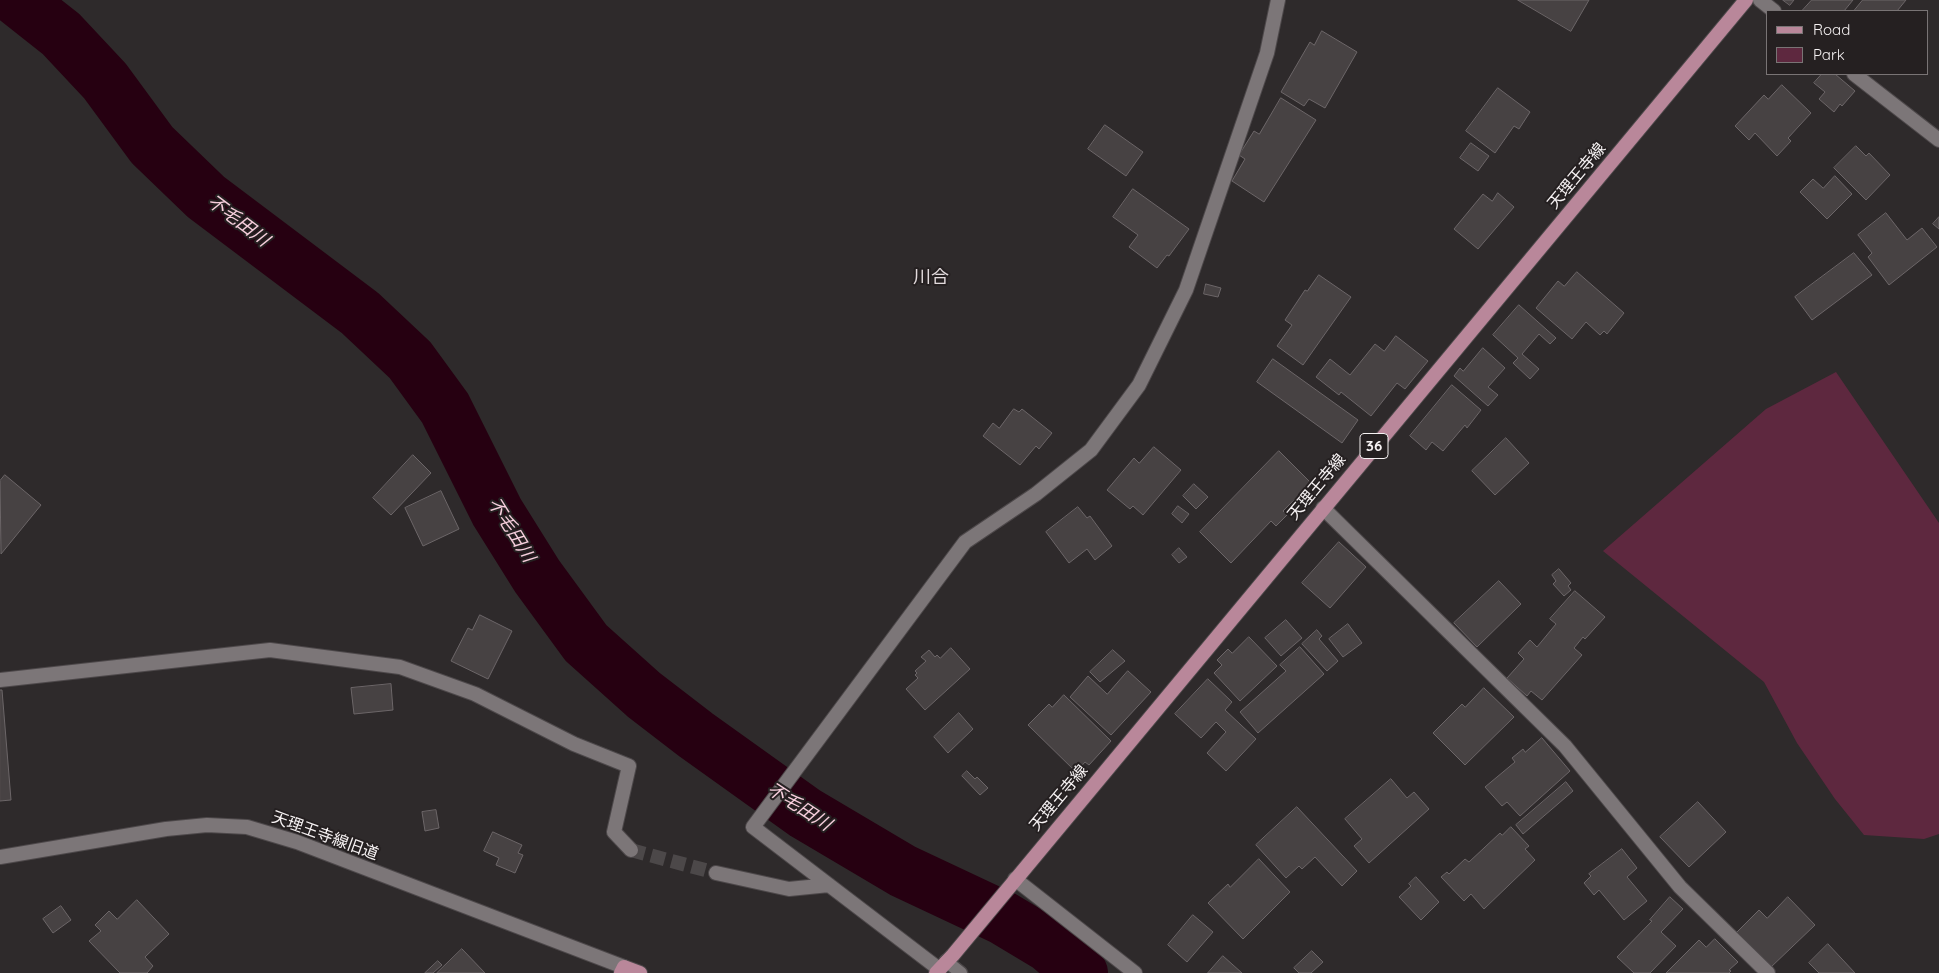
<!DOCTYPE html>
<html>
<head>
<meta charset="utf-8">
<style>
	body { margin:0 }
	#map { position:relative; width:1939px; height:973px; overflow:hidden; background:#2e2a2b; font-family:Quicksand,sans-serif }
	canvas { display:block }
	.legend { position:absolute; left:1766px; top:10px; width:162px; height:65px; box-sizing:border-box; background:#252021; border:1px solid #797475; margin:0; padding:6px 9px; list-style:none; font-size:15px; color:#f6f2f3 }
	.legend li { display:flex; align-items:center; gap:10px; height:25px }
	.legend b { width:25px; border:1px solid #797475 }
</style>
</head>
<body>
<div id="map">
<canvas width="1939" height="973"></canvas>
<ul class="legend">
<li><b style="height:6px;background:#b9879a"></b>Road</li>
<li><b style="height:14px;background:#5e283f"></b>Park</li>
</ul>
</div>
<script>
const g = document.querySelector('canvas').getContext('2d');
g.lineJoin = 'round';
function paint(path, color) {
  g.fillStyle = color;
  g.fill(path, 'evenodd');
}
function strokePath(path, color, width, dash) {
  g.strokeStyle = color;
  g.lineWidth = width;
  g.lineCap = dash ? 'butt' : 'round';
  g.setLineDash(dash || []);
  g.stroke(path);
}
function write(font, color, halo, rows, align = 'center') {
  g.font = font + ' Quicksand,"Noto Sans JP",sans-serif';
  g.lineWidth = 4;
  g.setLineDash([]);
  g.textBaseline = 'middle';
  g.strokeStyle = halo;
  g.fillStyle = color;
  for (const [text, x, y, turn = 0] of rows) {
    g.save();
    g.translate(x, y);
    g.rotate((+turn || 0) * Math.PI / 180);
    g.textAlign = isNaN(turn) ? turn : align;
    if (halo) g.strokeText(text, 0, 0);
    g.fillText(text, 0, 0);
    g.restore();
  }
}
paint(new Path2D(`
	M1836 372 1939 523V834L1924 839 1864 835 1835 799 1797 743 1764 682 1603 551 1766 409Z`), '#5e283f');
strokePath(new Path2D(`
	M18 0 61 34 105 81 152 145 206 197 360 313 410 360 445 408 497 512 537 576 586 643 644 695 696 735 805 813 903 871 1003 918 1048 945 1081 973`), '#260011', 54);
const building = new Path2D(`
	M1518 0H1589L1571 31Z
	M1783 0H1794L1790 5Z
	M1812 0H1853L1844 11H1802Z
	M1863 0H1906L1897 11H1854Z
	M1322 31 1357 52 1325 108 1309 99 1304 106 1281 92 1310 42 1314 45Z
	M1822 74H1835L1855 91 1842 106 1840 104 1834 112 1819 99 1825 92 1814 83Z
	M1782 85 1811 113 1788 138 1791 141 1777 156 1755 133 1749 140 1735 126 1764 95 1768 99Z
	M1498 88 1530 112 1519 129 1514 126 1495 153 1466 131Z
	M1281 98 1316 120 1264 202 1232 181 1245 159 1239 155 1254 131 1259 134Z
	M1105 125 1143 152 1126 176 1088 149Z
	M1471 143 1489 156 1478 171 1460 158Z
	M1856 146 1866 156 1869 153 1890 175 1866 200 1834 168Z
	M1835 176 1852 194 1827 219 1800 192 1813 179 1823 188Z
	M1133 189 1189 229 1169 256 1167 255 1157 268 1129 247 1138 235 1113 217Z
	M1498 193 1514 207 1478 249 1454 229 1483 194 1492 201Z
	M1886 213 1907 240 1922 228 1937 247 1889 285 1868 257 1872 253 1858 235Z
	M1939 217V229L1933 224Z
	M1854 253 1872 275 1812 320 1795 297Z
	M1577 272 1624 313 1607 334 1604 331 1600 335 1586 322 1572 339 1536 308 1558 281 1564 286Z
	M1319 275 1351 297 1303 365 1277 346 1292 325 1285 320 1305 290 1307 291Z
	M1206 284 1221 288 1218 297 1204 294Z
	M1519 305 1556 338 1550 344 1539 334 1522 354 1539 369 1530 379 1513 363 1518 358 1493 335Z
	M1396 336 1428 361 1405 389 1397 383 1371 416 1341 392 1339 395 1316 377 1330 359 1350 375 1375 344 1384 351Z
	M1483 348 1505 368 1488 387 1498 395 1488 406 1454 376 1460 368 1463 371Z
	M1273 359 1358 420 1342 443 1257 382Z
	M1452 385 1481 410 1467 428 1465 425 1443 451 1432 442 1426 450 1410 436Z
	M1014 409 1019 412 1022 409 1052 433 1039 449 1036 446 1020 465 983 436 993 423 999 428Z
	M1506 438 1529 463 1495 495 1472 471Z
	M1154 447 1181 470 1143 515 1133 506 1130 509 1107 490 1134 458 1139 463Z
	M1279 451 1311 483 1283 511 1287 515 1276 526 1271 521 1231 563 1200 532Z
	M413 455 431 473 391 515 373 498Z
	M5 475 41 505 1 554 0 481Z
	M1194 484 1208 497 1196 509 1183 496Z
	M441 491 459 529 423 546 405 508Z
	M1178 506 1189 514 1182 523 1172 514Z
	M1078 507 1087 518 1090 516 1112 546 1095 560 1087 549 1069 563 1046 532Z
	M1339 542 1366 567 1330 608 1302 583Z
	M1179 548 1187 557 1179 563 1172 555Z
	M1559 569 1571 583 1568 586 1571 590 1564 596 1553 584 1556 581 1552 575Z
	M1499 581 1521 604 1477 647 1454 623Z
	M1575 591 1605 617 1585 639 1583 637 1574 648 1582 655 1542 700 1531 691 1527 696 1507 678 1524 659 1518 653 1530 640 1537 647 1556 624 1550 619Z
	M480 615 512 631 488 679 451 661 468 628 472 630Z
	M1286 620 1302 638 1281 656 1265 638Z
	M1348 624 1362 643 1343 657 1329 639Z
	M1317 630 1322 636 1319 639 1338 661 1327 671 1302 644Z
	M1249 637 1277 666 1240 701 1214 673 1222 665 1217 660 1228 649 1232 653Z
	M1300 647 1324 674 1258 733 1240 712 1286 671 1280 665Z
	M951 648 970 669 925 710 906 689 918 678 915 675 917 673 915 671 926 661 921 657 929 650 935 657 937 655 940 658Z
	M1113 650 1125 661 1100 682 1090 672Z
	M1128 671 1151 692 1111 735 1070 697 1088 676 1107 694Z
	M1208 679 1232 702 1225 710 1256 739 1226 771 1207 753 1226 732 1216 722 1201 738 1175 714Z
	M391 684 393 710 354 714 351 688Z
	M1484 688 1514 717 1465 765 1433 733 1462 704 1465 707Z
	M0 690H2L11 800 0 801Z
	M1064 695 1111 741 1089 765 1085 762 1076 772 1028 725 1049 704 1052 707Z
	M959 713 973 729 948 753 934 737Z
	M1542 738 1570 771 1520 816 1507 802 1502 806 1485 787 1515 762 1512 758 1523 749 1525 752Z
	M967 771 975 779 977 777 988 788 980 795 962 776Z
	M1391 779 1407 798 1414 792 1429 809 1369 863 1354 846 1362 839 1345 819Z
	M1566 782 1573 791 1523 834 1516 825Z
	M1698 802 1726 832 1689 867 1660 837Z
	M1297 807 1357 871 1342 886 1315 857 1302 869 1299 866 1286 878 1256 845Z
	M436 810 439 828 425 831 422 812Z
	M1511 827 1529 846 1525 849 1535 860 1484 909 1471 894 1464 901 1441 877 1447 872 1449 874 1465 859 1469 862 1500 833 1502 835Z
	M493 832 522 845 518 853 523 855 515 873 496 865 499 858 484 851Z
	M1622 849 1637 868 1627 877 1647 901 1624 920 1599 890 1594 895 1584 883 1591 876 1589 874Z
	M1259 859 1290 892 1243 939 1208 903 1228 884 1230 887Z
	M1416 877 1439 902 1421 920 1399 897 1411 886 1409 884Z
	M1670 897 1683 909 1661 932 1676 946 1650 973H1634L1617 957 1652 921 1650 920Z
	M1788 897 1815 925 1770 968 1734 935 1759 910 1767 918Z
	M137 900 169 934 145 957 153 966 147 973H120L89 941 101 931 95 925 109 911 117 919Z
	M61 906 71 920 53 933 43 919Z
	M1193 915 1213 932 1187 962 1168 945Z
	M1715 939 1738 962 1729 970 1731 971 1729 973H1666L1699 940 1706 947Z
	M1828 944 1855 973H1819L1809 963Z
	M462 949 485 973H437Z
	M1312 951 1323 962 1311 973H1299L1294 968Z
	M1223 956 1242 973H1208Z
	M438 961 442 965 433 973H425Z`);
paint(building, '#474243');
strokePath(building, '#6c6668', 1);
strokePath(new Path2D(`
	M631 850 716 873`), '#4c4849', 14, [14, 7]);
const service = new Path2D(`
	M946 961 961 973`);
const minor = new Path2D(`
	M1760 0 1774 11
	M1854 74 1939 140
	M1323 508 1565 746 1680 887 1768 973
	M0 680 270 650 400 667 475 694 574 744 629 766 614 832 631 850
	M716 873 789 889 829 885
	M1015 879 1135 973
	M939 969 753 827 965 542 1036 494 1091 450 1139 385 1186 290 1267 53 1278 0`);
const tertiary = new Path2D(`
	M0 857 166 829 207 825 247 827 297 842 624 967`);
const primary = new Path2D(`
	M621 973 624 967 640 973
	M936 973 953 955 1746 0`);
strokePath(service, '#4d484a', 15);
strokePath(minor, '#4d484a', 16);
strokePath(tertiary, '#4d484a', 16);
strokePath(primary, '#4d484a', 16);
strokePath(service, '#7c7678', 12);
strokePath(minor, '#7c7678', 14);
strokePath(tertiary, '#7c7678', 14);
strokePath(primary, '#b9879a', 14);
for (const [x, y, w] of [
	[1374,446,28]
]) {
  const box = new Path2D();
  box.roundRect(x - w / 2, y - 12.5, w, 25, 4);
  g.fillStyle = '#252021';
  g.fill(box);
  strokePath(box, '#f6f2f3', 1);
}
write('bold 15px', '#f6f2f3', null, [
	["36",1374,446]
]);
write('16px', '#f6f2f3', '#252021', [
	["天理王寺線",1577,176,-50],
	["天理王寺線",1317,487,-50],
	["天理王寺線",1059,798,-50],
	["天理王寺線旧道",325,836,20]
]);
write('italic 18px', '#f7cfdd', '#252021', [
	["不毛田川",238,221,37],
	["不毛田川",511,530,58],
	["不毛田川",799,807,33]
]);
write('18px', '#e1dadc', '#252021', [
	["川合",931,278]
]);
</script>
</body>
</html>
